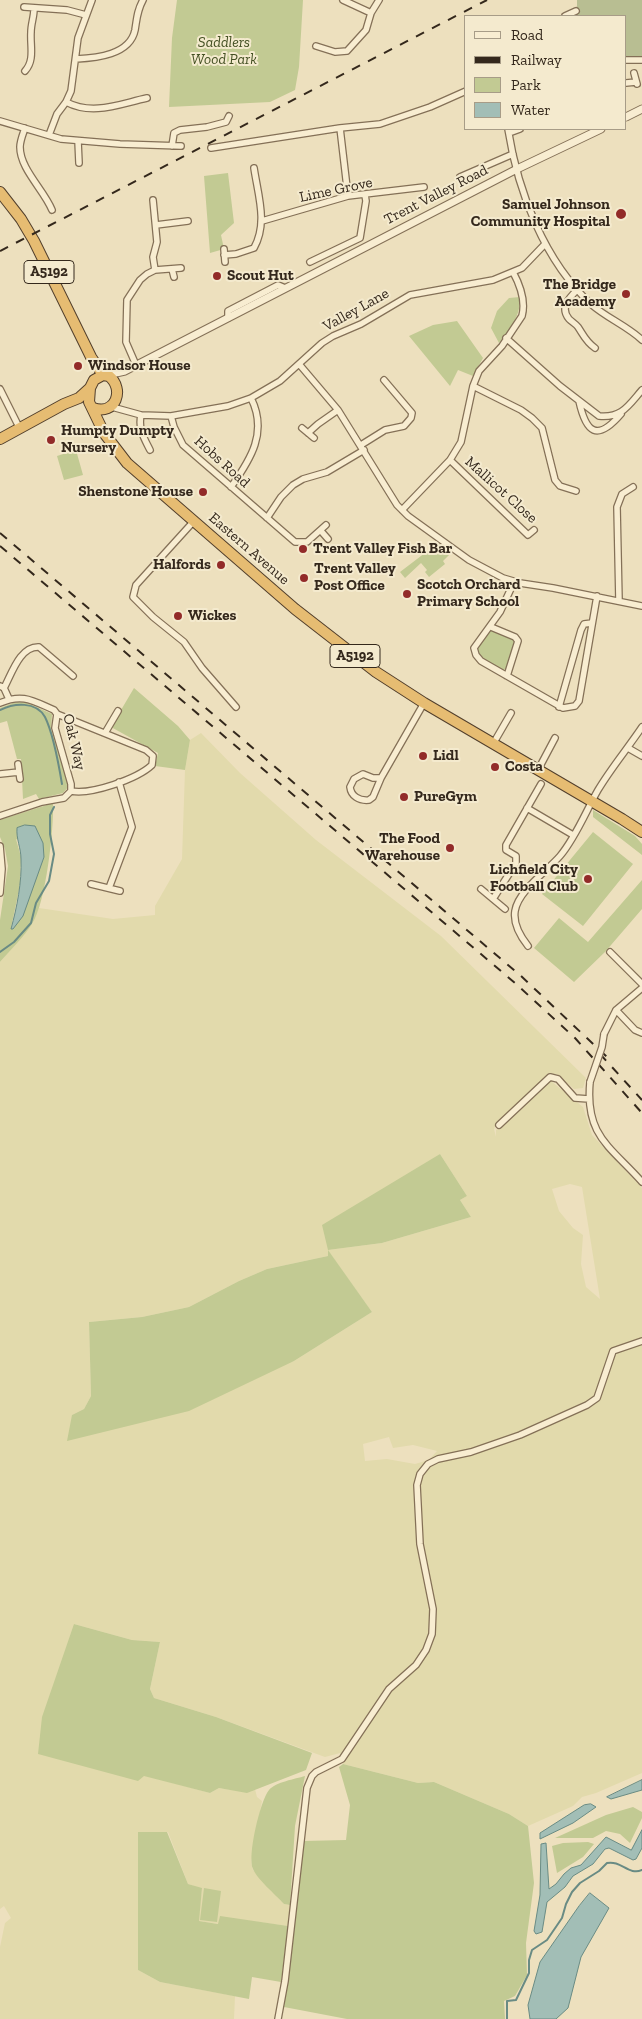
<!DOCTYPE html>
<html>
<head>
<meta charset="utf-8">
<style>
	body { margin:0 }
	#map { position:relative; width:642px; height:2019px; overflow:hidden; background:#ede0be; font-family:"Zilla Slab",serif }
	canvas { display:block }
	.legend { position:absolute; left:464px; top:15px; width:162px; height:115px; box-sizing:border-box; background:#f4eace; border:1px solid #a79c87; margin:0; padding:6px 9px; list-style:none; font-size:15px; color:#34281c }
	.legend li { display:flex; align-items:center; gap:10px; height:25px }
	.legend b { width:25px; border:1px solid #a79c87 }
</style>
</head>
<body>
<div id="map">
<canvas width="642" height="2019"></canvas>
<ul class="legend">
<li><b style="height:6px;background:#f8edd1"></b>Road</li>
<li><b style="height:6px;background:#34281c"></b>Railway</li>
<li><b style="height:14px;background:#c2ca93"></b>Park</li>
<li><b style="height:14px;background:#a2beb6"></b>Water</li>
</ul>
</div>
<script>
const g = document.querySelector('canvas').getContext('2d');
g.lineJoin = 'round';
function paint(path, color) {
  g.fillStyle = color;
  g.fill(path, 'evenodd');
}
function strokePath(path, color, width, dash) {
  g.strokeStyle = color;
  g.lineWidth = width;
  g.lineCap = dash ? 'butt' : 'round';
  g.setLineDash(dash || []);
  g.stroke(path);
}
function write(font, color, halo, rows, align = 'center') {
  g.font = font + ' "Zilla Slab",serif';
  g.lineWidth = 4;
  g.setLineDash([]);
  g.textBaseline = 'middle';
  g.strokeStyle = halo;
  g.fillStyle = color;
  for (const [text, x, y, turn = 0] of rows) {
    g.save();
    g.translate(x, y);
    g.rotate((+turn || 0) * Math.PI / 180);
    g.textAlign = isNaN(turn) ? turn : align;
    if (halo) g.strokeText(text, 0, 0);
    g.fillText(text, 0, 0);
    g.restore();
  }
}
paint(new Path2D(`
	M201 733 240 773 316 840 441 936 586 1078 583 1088 574 1089 557 1074 546 1076 496 1124 494 1129 496 1137V1130L551 1081 583 1107 592 1135 642 1188V1773L596 1793 582 1797 573 1806 528 1826 509 1814 434 1782 418 1783 343 1764 340 1753 325 1757 216 1717 154 1698 150 1689 160 1642 132 1640 74 1624 144 1775 210 1793 219 1788 247 1792 255 1789 257 1797 262 1801 251 1862 253 1870 284 1904 290 1905 288 1926 220 1917 219 1924 198 1921 202 1889 188 1884 168 1832H138V1970L160 1982 235 1996 234 2019H0V1947L5 1923 11 1918 4 1906 0 1909V962L33 923 39 908 113 919 155 915V906L182 859 185 770 190 740ZM440 1154 467 1196 460 1200 471 1217 382 1243 328 1250ZM570 1184 582 1187 600 1299 586 1287 581 1264 583 1235 573 1228 559 1211 552 1189ZM328 1251 372 1312 294 1361 72 1415 84 1409 91 1396 89 1322 142 1317 189 1307 239 1281 267 1269 328 1256ZM389 1437 393 1448 413 1445 437 1451 429 1460 415 1464 387 1459 365 1461 363 1444Z`), '#e2daac');
paint(new Path2D(`
	M177 0H303L299 67 295 90 270 102 169 107 172 38Z
	M228 173 234 223 221 235 224 249 210 253 204 176Z
	M520 297C521 315 510 330 499 343L491 328 497 311 509 298Z
	M457 321 483 358 473 376 458 370 450 386 409 336 433 325Z
	M76 450 83 475 64 480 57 456Z
	M438 543 450 554 443 561 445 564 429 577 425 572 427 570 421 563 405 578 400 572Z
	M492 629 513 638 515 641 507 668 503 670 482 659 477 649 478 643Z
	M134 688 178 726 190 740 185 770 155 766 158 753 111 727Z
	M18 701 25 702 52 714 51 729 69 786 63 793 39 799 36 794 23 799 21 759H17L7 721 0 723V708Z
	M53 803C54 828 46 903 32 924 24 937 11 949 0 962V920L8 866 5 849 0 837V820ZM16 839 44 857 11 928 20 885 21 857Z
	M593 810 635 836 642 844V855L593 817Z
	M593 832 633 864 583 926 542 894Z
	M642 880V909L605 952 574 982 534 948 559 918 588 942Z
	M440 1154 467 1196 460 1200 471 1217 382 1243 328 1250 372 1312 294 1361 189 1411 67 1441 72 1415 84 1409 91 1396 89 1322 142 1317 189 1307 239 1281 267 1269 328 1256V1250L322 1225Z
	M74 1624 132 1640 160 1642 150 1689 154 1698 216 1717 312 1753 306 1770 247 1793 219 1788 210 1793 144 1776 138 1781 38 1754 42 1717Z
	M343 1764 418 1783 434 1782 509 1814 528 1826 534 1883 526 1943 527 1975 515 1996 504 2001 505 2019H347L284 2007 303 1841 346 1840 350 1805 339 1767Z
	M305 1776 295 1826 290 1905 284 1904C276 1895 257 1879 253 1869 247 1857 260 1801 269 1790 276 1782 295 1779 305 1776Z
	M633 1807 642 1812V1818L630 1843 620 1834 606 1831 593 1838H555L606 1815Z
	M138 1832H167L188 1884 202 1888 199 1921 218 1924 220 1916 288 1926 281 1982 252 1977 249 1999 160 1982 138 1970Z
	M588 1842 594 1844 583 1857 557 1873 552 1846 563 1843Z
	M204 1888 221 1891 217 1922 200 1920Z`), '#c2ca93');
paint(new Path2D(`
	M577 0H642V57H626V16H577Z`), '#b8be92');
const water = new Path2D(`
	M25 825 35 826 43 843 44 857 23 916 13 929H11C17 907 22 882 21 859 21 848 16 839 17 828Z
	M642 1780V1790L611 1799 607 1797Z
	M591 1804 596 1807 573 1823 540 1839V1833L584 1805Z
	M642 1830V1848L636 1859 633 1860 609 1848 605 1849 593 1864 573 1876 565 1887 547 1902 542 1932 536 1934 534 1931 540 1895 541 1844 546 1843 549 1889 556 1884 564 1874 571 1868 581 1865 606 1837 631 1850Z
	M590 1893 609 1908 581 1957 568 2008 556 2019H530L528 2005 540 1962 579 1906Z`);
paint(water, '#a2beb6');
strokePath(water, '#698b84', 1);
strokePath(new Path2D(`
	M0 710C14 703 36 701 45 717 53 733 59 766 62 784
	M0 952 14 942 31 923 36 903 49 881 54 854 50 834V815L54 807
	M507 2019V2001L516 2000 529 1973V1960L532 1950 547 1940 562 1918 566 1904 572 1892 580 1883 599 1871 607 1863C621 1860 629 1876 642 1870`), '#698b84', 2);
const minor = new Path2D(`
	M343 0 371 13
	M24 7 67 10 86 15
	M565 16 576 11
	M316 46 335 52 347 51 366 30 371 13 379 0
	M76 59C96 58 130 55 135 30 137 18 137 11 143 0
	M626 60H642
	M25 71C35 60 30 46 31 32 31 24 34 17 34 9
	M634 73 637 84
	M626 83 636 82
	M66 102C93 116 119 104 147 98
	M0 121 61 139 120 144 181 146
	M25 128C23 134 20 141 20 147 20 169 44 190 52 210
	M340 128 348 196
	M508 129C518 192 544 261 592 305 607 318 627 326 642 340
	M509 133 520 129
	M49 135 57 114 66 102 71 91 78 38 92 0
	M78 141 79 163
	M172 146 174 133 180 130 207 127 226 122 229 116
	M211 148 340 128 380 124 430 107 466 91
	M460 177 513 154
	M153 200 157 242 153 257 155 270
	M262 221 348 196 424 187
	M156 225 188 221
	M224 249 225 262
	M224 255 236 254 254 248C268 223 258 195 254 168
	M310 262 360 238 366 201 365 195
	M172 269 174 277
	M578 289C570 297 559 307 569 319 572 322 576 324 578 327 584 336 586 342 595 348
	M228 318V311L278 285 285 288
	M506 338 560 386 599 416C622 418 628 406 642 390
	M299 364 338 410 397 505 408 516 469 560 503 578 520 583 553 588 642 606
	M136 365 126 342 127 300 140 280 147 274 155 270 181 268
	M473 386 521 410 532 418 542 428 555 480 560 486 576 491
	M0 389 20 429
	M579 401C586 433 597 442 621 414
	M112 407 141 415 171 416 228 406 251 398 280 381 322 343 333 336 361 324 410 295 493 280 522 268 545 244
	M141 415C138 429 144 438 150 450
	M171 416 174 427 183 445 295 542H307L326 525
	M302 428 314 438
	M308 433 318 424 338 410
	M361 445 385 430 404 426 411 418 412 413 384 380
	M450 460 528 535 534 530
	M231 487C251 459 268 432 251 398
	M402 510 450 460 461 442 473 386 479 371 502 346 522 316C526 301 520 285 513 272
	M267 518 281 497 293 485 303 479 327 472 364 450
	M194 521 136 585 133 597 153 617 184 642 202 668 236 707
	M321 531 328 539
	M514 582 500 612 474 648 476 655 481 661 563 708 575 706 579 701 597 596
	M619 601 617 507 622 494 633 487
	M491 627 515 637 518 641 507 676
	M0 686 4 688 9 699
	M4 688C12 673 20 646 39 647L73 676
	M0 703C23 693 33 701 54 710L57 714 146 750 153 756 152 765C137 779 91 795 71 791
	M559 707 581 630 584 624 592 623
	M105 733 118 711
	M493 744 511 713
	M628 748 642 756
	M18 764 20 779
	M538 770 555 738
	M0 774 19 772
	M381 778 373 797 369 800C359 801 351 796 350 787L354 779 363 774 373 778H381L424 703
	M527 808 573 835
	M0 816 42 802 64 798 71 791V784L55 728 57 714
	M0 846 2 869 0 893
	M91 884 120 891
	M109 888 132 827 119 782
	M481 889 505 909
	M493 899 516 863V856L506 850V845L541 784
	M528 946C520 936 513 924 515 911 518 891 547 871 560 856 576 837 586 811 598 790 611 768 628 748 642 727
	M610 952 642 984
	M616 1010 635 1030 642 1033
	M604 1034 616 1010 642 988
	M590 1082C585 1136 610 1146 642 1182
	M499 1125 550 1077 558 1079 575 1098 589 1099
	M278 2019 285 1981 307 1788 312 1776 316 1772 342 1759 389 1689 416 1665 426 1650 432 1634 433 1609 420 1544 417 1485 420 1474 428 1464 438 1459 471 1452 520 1435 587 1405 597 1398 613 1351 642 1341`);
const tertiary = new Path2D(`
	M626 117 642 109
	M107 375 125 371 517 169 601 129`);
const trunk = new Path2D(`
	M0 192 21 219 34 241 91 357 103 375
	M93 408C116 416 125 389 109 376L103 375 94 380 90 388 89 402 104 433 127 463 295 609 376 672 424 703 622 819 642 832
	M0 439 64 404 79 398 90 388`);
strokePath(minor, '#847057', 8);
strokePath(tertiary, '#847057', 9);
strokePath(trunk, '#523f2c', 12);
strokePath(minor, '#f8edd1', 5.5);
strokePath(tertiary, '#f8edd1', 7);
strokePath(trunk, '#e6bc72', 10);
strokePath(new Path2D(`
	M0 251 487 0
	M0 533 521 976 607 1057
	M0 546 515 983 575 1038 642 1113
	M600 1054 642 1100`), '#34281c', 2, [9, 9]);
const minorBridge = new Path2D(`
	M590 1082 602 1047 604 1034`);
strokePath(minorBridge, '#847057', 8, []);
strokePath(minorBridge, '#f8edd1', 5.5);
for (const [x, y, r, color] of [
	[621,214,6,"#922b29"],
	[217,276,5,"#922b29"],
	[626,294,5,"#922b29"],
	[78,366,5,"#922b29"],
	[51,440,5,"#922b29"],
	[203,492,5,"#922b29"],
	[303,549,5,"#922b29"],
	[221,565,5,"#922b29"],
	[304,578,5,"#922b29"],
	[407,594,5,"#922b29"],
	[178,616,5,"#922b29"],
	[423,756,5,"#922b29"],
	[495,767,5,"#922b29"],
	[404,797,5,"#922b29"],
	[450,848,5,"#922b29"],
	[588,879,5,"#922b29"]
]) {
  const dot = new Path2D();
  dot.arc(x, y, r, 0, 2 * Math.PI);
  g.fillStyle = color;
  g.fill(dot);
  strokePath(dot, '#f4eace', 2);
}
for (const [x, y, w] of [
	[49,272,50],
	[355,656,50]
]) {
  const box = new Path2D();
  box.roundRect(x - w / 2, y - 11.5, w, 23, 4);
  g.fillStyle = '#f4eace';
  g.fill(box);
  strokePath(box, '#34281c', 1);
}
write('bold 14px', '#34281c', null, [
	["A5192",49,272],
	["A5192",355,656]
]);
write('italic 15px', '#445023', '#f4eace', [
	["Saddlers",224,43],
	["Wood Park",224,60]
]);
write('15px', '#34281c', '#f4eace', [
	["Lime Grove",336,190,-12],
	["Trent Valley Road",436,195,-27],
	["Valley Lane",356,310,-29],
	["Hobs Road",222,462,42],
	["Mallicot Close",501,490,42],
	["Eastern Avenue",249,549,41],
	["Oak Way",74,742,77]
]);
write('bold 15px', '#34281c', '#f4eace', [
	["Samuel Johnson",610,205,"right"],
	["Community Hospital",610,222,"right"],
	["Scout Hut",227,276],
	["The Bridge",616,285,"right"],
	["Academy",616,302,"right"],
	["Windsor House",88,366],
	["Humpty Dumpty",61,431],
	["Nursery",61,448],
	["Shenstone House",193,492,"right"],
	["Trent Valley Fish Bar",313,549],
	["Halfords",211,565,"right"],
	["Trent Valley",314,569],
	["Post Office",314,586],
	["Scotch Orchard",417,585],
	["Primary School",417,602],
	["Wickes",188,616],
	["Lidl",433,756],
	["Costa",505,767],
	["PureGym",414,797],
	["The Food",440,839,"right"],
	["Warehouse",440,856,"right"],
	["Lichfield City",578,870,"right"],
	["Football Club",578,887,"right"]
], 'left');
</script>
</body>
</html>
